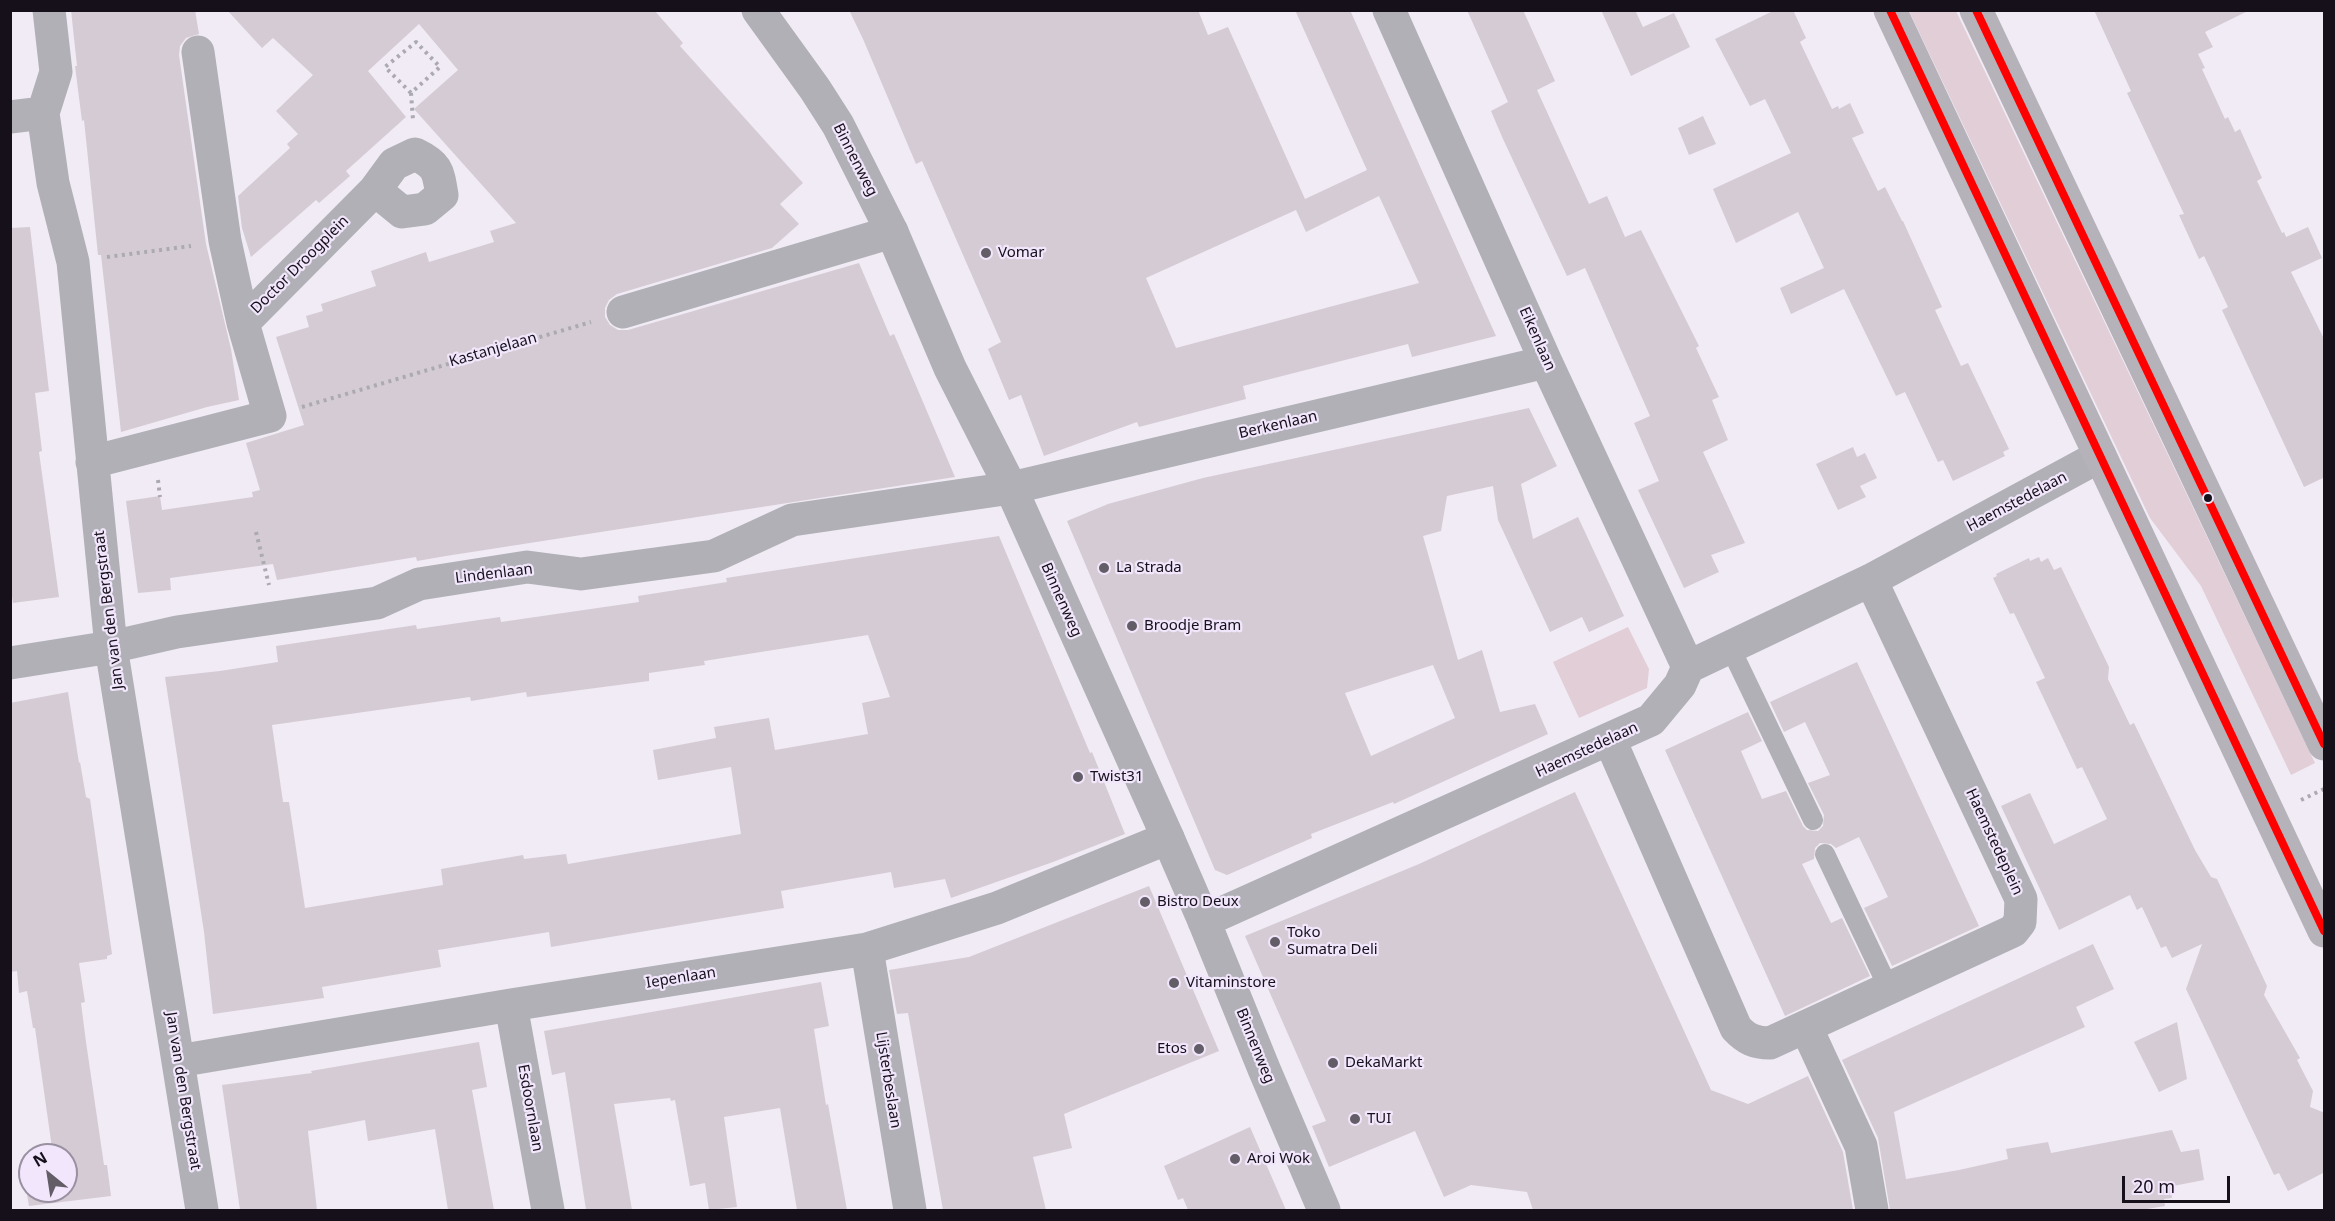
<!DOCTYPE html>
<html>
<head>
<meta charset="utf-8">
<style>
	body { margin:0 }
	#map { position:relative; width:2335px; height:1221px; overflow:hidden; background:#f1ebf6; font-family:"Noto Sans",sans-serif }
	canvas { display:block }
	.frame { position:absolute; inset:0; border:12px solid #16101b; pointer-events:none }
	.north { position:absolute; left:18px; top:1143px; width:60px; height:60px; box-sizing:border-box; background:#f1e6fb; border:2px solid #9990a1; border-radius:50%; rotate:330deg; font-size:16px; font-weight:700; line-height:24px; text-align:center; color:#16101b }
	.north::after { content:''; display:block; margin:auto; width:21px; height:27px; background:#635d68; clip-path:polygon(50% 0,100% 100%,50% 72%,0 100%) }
	.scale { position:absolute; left:2122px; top:1176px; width:108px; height:27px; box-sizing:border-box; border:3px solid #16101b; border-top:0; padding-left:8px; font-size:18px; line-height:21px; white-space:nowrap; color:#16101b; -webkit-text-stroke:4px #f1e6fb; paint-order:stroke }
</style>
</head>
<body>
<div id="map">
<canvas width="2335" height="1221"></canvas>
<div class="frame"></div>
<div class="north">N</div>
<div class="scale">20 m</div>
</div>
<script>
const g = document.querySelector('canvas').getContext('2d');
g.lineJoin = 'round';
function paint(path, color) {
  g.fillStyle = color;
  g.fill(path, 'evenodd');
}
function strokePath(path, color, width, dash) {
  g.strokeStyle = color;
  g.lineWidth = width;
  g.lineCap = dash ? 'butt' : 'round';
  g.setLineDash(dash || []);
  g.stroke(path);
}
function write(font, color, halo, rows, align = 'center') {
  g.font = font + ' "Noto Sans",sans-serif';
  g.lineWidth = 4.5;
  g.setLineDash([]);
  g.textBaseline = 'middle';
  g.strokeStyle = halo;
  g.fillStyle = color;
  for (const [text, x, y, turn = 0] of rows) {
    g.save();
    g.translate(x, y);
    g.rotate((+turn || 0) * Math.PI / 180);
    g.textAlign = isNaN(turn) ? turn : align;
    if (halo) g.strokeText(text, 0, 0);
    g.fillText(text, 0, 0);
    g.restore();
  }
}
paint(new Path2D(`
	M1909 11H1956L2315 763 2291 775 2201 586 2150 518Z
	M1628 627 1649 669 1647 688 1579 718 1553 662Z`), '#e2ced6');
paint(new Path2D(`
	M71 10H195L199 34 186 38 180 46 179 55 206 244 231 349 239 400 207 407 121 432 101 255H98L84 120 82 121 75 66H77Z
	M227 10H654L683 43 680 46 803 183 780 204 799 224 772 248 617 294 609 300 605 308V317L610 325 618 330H628L859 263 890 336 894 334 955 477 446 556 417 561 416 557 277 580 273 564 170 578 171 590 138 593 126 501 160 496 162 510 253 497 252 492 260 490 246 443 304 425 276 337 309 327 306 316 323 311 321 304 376 286 371 271 426 252 429 262 494 242 490 231 516 223 414 109 458 70 419 24 368 71 406 117 346 171 350 176 319 203 316 200 251 257 242 228 238 196 290 148 287 144 298 134 276 111 313 75 273 38 262 48Z
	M849 10H1198L1208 35 1228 27 1305 199 1367 170 1295 10H1350L1496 336 1412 357 1408 344 1243 386 1246 399 1139 427 1137 422 1044 456 1021 395 1009 400 988 349 1001 342 922 161 916 164 863 39ZM1379 196 1419 283 1176 348 1146 278 1296 210 1306 232Z
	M1467 10H1523L1555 81 1537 90 1589 204 1607 196 1625 237 1641 230 1699 346 1696 348 1719 397 1712 400 1728 440 1703 452 1745 543 1711 555 1719 572 1684 588 1638 490 1659 481 1634 423 1650 416 1585 268 1567 276 1503 139 1491 111 1508 102Z
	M1601 10H1635L1643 27 1674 13 1690 47 1631 76Z
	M1775 10H1793L1806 38 1800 42 1832 109 1838 106 1839 109 1850 103 1864 133 1852 138 1878 191 1885 187 1902 221H1903L1942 307 1935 310 1961 366 1968 363 2009 449 2003 452 2005 456 1953 481 1943 460 1938 462 1905 392 1896 396 1844 289 1791 314 1780 288 1824 268 1798 212 1736 243 1713 189 1791 153 1765 99 1750 106 1715 39Z
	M2094 10H2250L2205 32 2213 47 2198 54 2205 68 2202 69 2225 119 2228 117 2235 132 2240 129 2262 178 2257 181 2282 233 2284 232 2286 237 2308 227 2322 258 2291 272 2325 341V477L2304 487 2222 310 2228 307 2204 256 2199 259 2179 215 2184 214 2127 93 2131 91Z
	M1703 116 1716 144 1689 155 1678 128Z
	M30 227 49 391 35 393 42 451 39 452 59 597 13 603 10 583V228Z
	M1529 408 1557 466 1521 484 1533 539 1578 517 1624 616 1589 632 1582 617 1550 632 1498 520 1493 486 1447 496 1441 531 1423 536 1458 660 1482 650 1500 712 1535 704 1548 734 1394 804 1393 802 1311 834 1312 838 1227 875 1215 870 1067 521 1108 504 1203 478ZM1433 665 1455 718 1371 756 1345 693Z
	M1853 447 1857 457 1865 453 1877 478 1860 486 1866 497 1838 510 1816 464Z
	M999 536 1090 753 1092 752 1125 834 1053 862 951 898 945 879 894 888 891 872 781 891 784 908 723 918 551 947 549 932 438 950 441 967 322 987 324 998 213 1014 204 932 165 677 220 671 278 662 276 646 416 625 417 629 500 617 501 622 639 602 638 596 727 582 726 578ZM868 635 890 697 862 703 868 734 775 750 769 718 714 727 716 738 653 750 658 780 731 767 741 834 568 864 566 854 524 859 523 855 441 869 443 885 305 908 289 802H283L272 725 470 697 471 701 526 692 527 697 649 681V673L705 665 704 661Z
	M2039 557 2041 562 2048 558 2054 570 2061 567 2109 667 2108 679 2130 725 2134 723 2195 850 2211 877 2217 879 2267 986 2264 995 2300 1058 2297 1060 2313 1091 2310 1107 2325 1113V1172L2288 1191 2279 1173 2274 1175 2186 989 2202 944 2172 958 2166 946 2161 948 2142 907 2137 910 2130 895 2059 930 2001 806 2030 793 2054 844 2107 819 2082 767 2077 769 2036 682 2045 678 2014 613 2010 614 1993 578 1997 576 1996 574 2029 558 2030 561Z
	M1857 662 1979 926 1892 966 1864 908 1888 897 1859 837 1836 848 1831 844 1820 843 1815 848 1814 859 1802 864 1831 923 1842 918 1870 976 1785 1016 1665 750 1748 712 1762 741 1741 751 1762 799 1786 791 1803 826 1807 830 1818 831 1823 826 1824 815 1808 783 1830 775 1805 722 1784 732 1770 702Z
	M68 692 79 763 80 762 86 797 90 799 112 954 107 956V959L79 963 85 1002 81 1003 86 1042 104 1165H107L111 1196 29 1206 22 1166 30 1164V1191H66V1155H53L35 1028H33L27 991 19 993 17 971 10 972V703Z
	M1575 792 1711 1090 1748 1104 1808 1076 1843 1152 1853 1210H1533L1527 1192 1471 1185 1444 1197 1415 1131 1329 1167 1312 1126 1326 1121 1245 936 1419 864Z
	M1149 886 1219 1051 1064 1114 1072 1148 1033 1157 1046 1210H943L908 1013 897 1014 889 970 969 957Z
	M2093 944 2114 989 2076 1007 2085 1027 1894 1112 1906 1179 1959 1170 2008 1159 2006 1149 2048 1142 2051 1153 2172 1130 2181 1152 2199 1149 2204 1180 2173 1186V1189H2171L2172 1198 2164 1199 2165 1206 2141 1210H1890L1878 1138 1842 1060Z
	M821 982 829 1026 814 1029 826 1105 828 1104 847 1210H797L780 1108 724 1117 737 1207 709 1210 705 1183 690 1186 675 1100 671 1101 670 1098 614 1104 632 1210H586L565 1072 552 1075 544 1031Z
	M2177 1022 2187 1079 2159 1092 2134 1042Z
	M479 1042 487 1087 472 1090 494 1210H448L435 1129 368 1141 365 1120 308 1131 317 1210H240L222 1085 312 1073 311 1071Z
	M1250 1127 1286 1210H1188L1183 1198 1178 1200 1164 1166Z`), '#d5cbd4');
strokePath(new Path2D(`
	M411 93 385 67 416 42 440 67 411 93 413 120
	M107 257 191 246
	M302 407 591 322
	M158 480 160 497
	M256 532 269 585
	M2301 800 2324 789`), '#acaab1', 4, [3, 4.5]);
strokePath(new Path2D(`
	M1730 647 1813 820
	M1825 854 1889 989`), '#b0b0b6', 20);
strokePath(new Path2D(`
	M49 10 56 72 43 113 53 183 73 262 111 647 202 1210
	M1389 10 1546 362 1688 667
	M198 52 225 241 243 323
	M10 117 43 113
	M623 312 892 232
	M92 462 270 416 243 323 375 190 394 164 415 154C438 165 438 171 442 195L425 209 402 212 375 190
	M10 663 111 647 177 632 377 603 419 584 527 567 581 574 714 556 792 520 1011 488 1546 362
	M1610 740 1736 1028C1746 1039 1755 1043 1770 1043L2013 931 2020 922 2021 899 1871 580
	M1204 921 1651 720 1680 685 1688 667 1871 580 2100 456
	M867 949 910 1210
	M511 1005 548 1210
	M1806 1027 1861 1146 1872 1210
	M178 1061 511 1005 867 949 997 908 1168 838`), '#b0b0b6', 33);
strokePath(new Path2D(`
	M758 10 815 89 838 125 892 232 950 368 1011 488 1168 838 1204 921 1264 1069 1324 1210`), '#b0b0b6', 33);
strokePath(new Path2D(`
	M1890 10 2324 931
	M1976 10 2324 744`), '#b5b2ba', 33);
strokePath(new Path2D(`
	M1890 10 2324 931
	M1976 10 2324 744`), '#f00', 8);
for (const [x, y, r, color] of [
	[986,253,6,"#635d68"],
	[2208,498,5,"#16101b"],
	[1104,568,6,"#635d68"],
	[1132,626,6,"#635d68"],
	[1078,777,6,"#635d68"],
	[1145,902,6,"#635d68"],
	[1275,942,6,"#635d68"],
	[1174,983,6,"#635d68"],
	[1199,1049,6,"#635d68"],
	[1333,1063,6,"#635d68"],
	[1355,1119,6,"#635d68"],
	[1235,1159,6,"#635d68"]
]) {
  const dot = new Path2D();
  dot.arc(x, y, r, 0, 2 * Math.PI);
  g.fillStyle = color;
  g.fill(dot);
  strokePath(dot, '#f1e6fb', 2);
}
write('15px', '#16101b', '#f1e6fb', [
	["Binnenweg",855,160,63],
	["Doctor Droogplein",300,265,-45],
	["Eikenlaan",1537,339,66],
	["Kastanjelaan",493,350,-16],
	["Berkenlaan",1278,425,-13],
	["Haemstedelaan",2017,502,-28],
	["Lindenlaan",494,574,-7],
	["Binnenweg",1061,600,66],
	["Jan van den Bergstraat",109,610,-97],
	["Haemstedelaan",1587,750,-25],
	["Haemstedeplein",1994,842,65],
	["Iepenlaan",681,978,-9],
	["Binnenweg",1255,1046,68],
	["Lijsterbeslaan",888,1080,81],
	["Jan van den Bergstraat",183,1091,81],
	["Esdoornlaan",530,1108,80]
]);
write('15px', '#16101b', '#f1e6fb', [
	["Vomar",998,253],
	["La Strada",1116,568],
	["Broodje Bram",1144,626],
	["Twist31",1090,777],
	["Bistro Deux",1157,902],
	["Toko",1287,933],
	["Sumatra Deli",1287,950],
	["Vitaminstore",1186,983],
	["Etos",1187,1049,"right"],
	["DekaMarkt",1345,1063],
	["TUI",1367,1119],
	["Aroi Wok",1247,1159]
], 'left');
</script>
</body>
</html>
